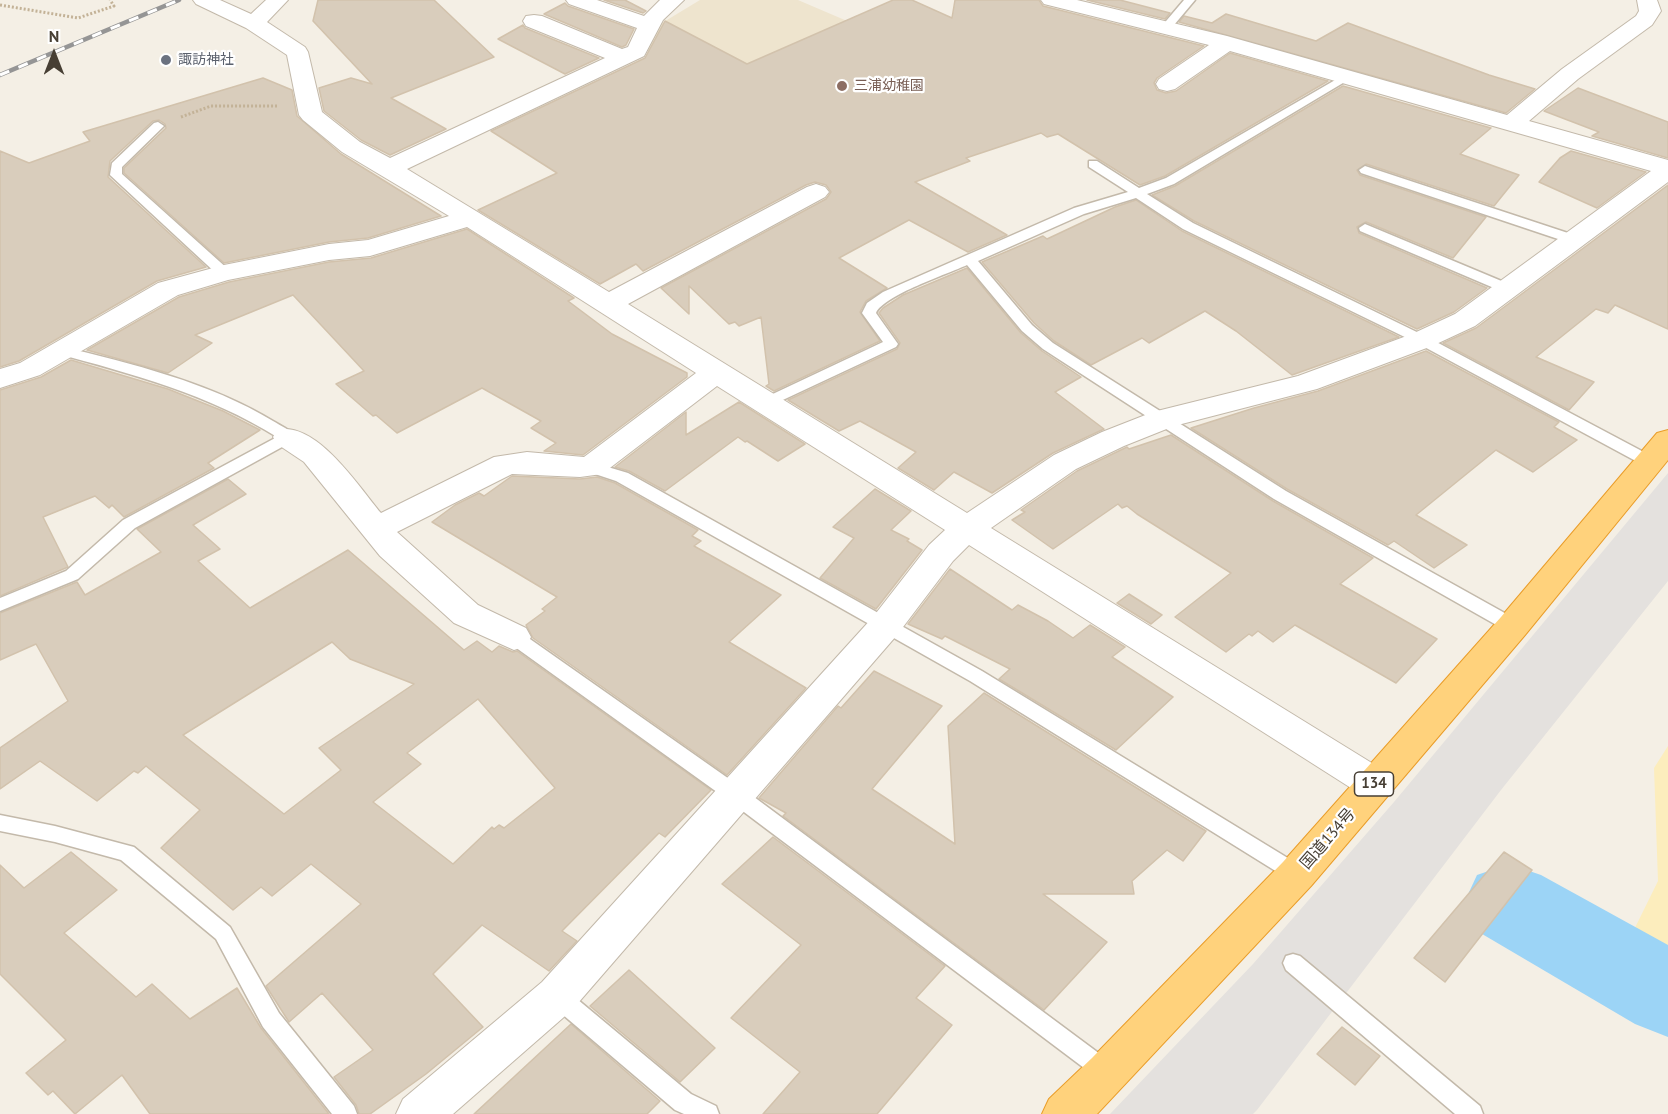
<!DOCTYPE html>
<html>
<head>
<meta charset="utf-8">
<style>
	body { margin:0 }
	#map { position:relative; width:1668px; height:1114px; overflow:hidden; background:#f4efe5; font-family:"PT Sans",sans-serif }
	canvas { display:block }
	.north { position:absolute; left:24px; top:24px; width:60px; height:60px; -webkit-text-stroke:4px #fff; paint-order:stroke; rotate:0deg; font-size:16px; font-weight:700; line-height:24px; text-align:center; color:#473f34 }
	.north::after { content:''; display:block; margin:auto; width:21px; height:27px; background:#473f34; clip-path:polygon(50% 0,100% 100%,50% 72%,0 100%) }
</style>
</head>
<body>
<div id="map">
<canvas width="1668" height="1114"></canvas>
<div class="north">N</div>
</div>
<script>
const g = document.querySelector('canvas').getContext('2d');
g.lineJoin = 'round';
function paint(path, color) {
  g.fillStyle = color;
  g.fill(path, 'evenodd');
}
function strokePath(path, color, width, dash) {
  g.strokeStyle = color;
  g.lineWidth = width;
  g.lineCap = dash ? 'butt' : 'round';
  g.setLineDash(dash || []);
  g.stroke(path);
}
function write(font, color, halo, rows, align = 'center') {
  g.font = font + ' "PT Sans","Noto Sans JP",sans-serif';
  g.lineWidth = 4.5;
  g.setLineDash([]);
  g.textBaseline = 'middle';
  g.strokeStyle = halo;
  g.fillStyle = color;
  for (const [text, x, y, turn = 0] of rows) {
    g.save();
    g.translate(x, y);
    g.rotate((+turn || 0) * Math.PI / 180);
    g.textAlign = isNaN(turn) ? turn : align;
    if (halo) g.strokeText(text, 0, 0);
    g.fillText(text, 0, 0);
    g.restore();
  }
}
paint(new Path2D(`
	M700 0H798L964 71 977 107 649 53 643 46 662 23Z`), '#eee4ce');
paint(new Path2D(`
	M1668 746V976L1656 970 1627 944 1658 881 1654 768Z`), '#fcedbd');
paint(new Path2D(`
	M1668 473V581L1501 790 1257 1110 1253 1114H1110L1253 964 1394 802Z`), '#e4e1de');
paint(new Path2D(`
	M1509 864 1541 875 1668 945V1037L1635 1024 1477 931 1464 903 1477 875Z`), '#9cd4f6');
const building = new Path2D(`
	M318 0H434L494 57 391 98 446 129 390 155 361 140 324 111 319 88 351 78 372 84 313 21Z
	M604 0H625L646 11 643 13Z
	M893 0H912L952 18 955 0H1039L1043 6 1204 46 1157 78 1154 83 1157 90 1166 93 1176 91 1230 53 1328 81 1165 176 1140 185 1058 134 1047 137 1041 133 966 158 970 161 915 182 1007 235 968 252 909 220 839 258 887 288 866 301 860 312 880 341 774 391 766 386 769 384 761 317 739 326 735 322 729 324 689 286V314L661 288 826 199 831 192 826 185 815 182 806 185 643 271 636 264 600 284 478 210 557 173 491 131 645 58 665 21 747 64Z
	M1087 0H1120L1170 13 1165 19Z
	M565 3 568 6 634 29 626 45 622 47 544 14Z
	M1226 14 1316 41 1348 23 1489 75 1535 89 1506 113 1179 22 1184 16 1212 23Z
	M523 25 525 28 599 58 565 74 498 39Z
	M263 78 292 90 297 116 341 154 441 216 368 238 329 242 224 263 124 173V168L166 128 165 124 159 120 153 121 110 161 108 177 206 267 157 281 19 361 0 367V151L29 163 90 141 83 132Z
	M1343 86 1491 128 1460 154 1519 175 1494 206 1366 164 1357 170 1360 175 1486 217 1453 258 1366 222 1357 227 1359 233 1487 288 1454 312 1417 329 1194 221 1152 195 1175 186Z
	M1578 88 1668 122V158L1592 136 1599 132 1544 111Z
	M1571 151 1646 172 1597 208 1539 182 1560 158Z
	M1668 185V329L1615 305 1608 313 1596 309 1536 357 1594 382 1569 410 1443 343 1476 328Z
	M1136 200 1182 231 1399 337 1292 375 1236 331 1205 311 1149 343 1142 338 1091 365 1054 341 1034 323 982 262 1043 236 1047 239 1115 207Z
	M467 229 574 298 568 301 612 334 687 373V377L583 455 544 451 556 443 531 428 541 421 482 388 397 433 376 415 373 416 336 384 364 371 293 295 195 335 212 343 168 373 87 350 179 297 229 282 329 262 371 258Z
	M967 268 1021 333 1042 351 1081 377 1055 392 1104 429 1053 453 992 493 954 472 934 490 898 468 916 452 860 421 839 431 788 400 897 349 900 343 879 313 883 308 903 295Z
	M1426 351 1559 422 1554 427 1577 440 1533 472 1496 450 1416 515 1467 545 1434 568 1394 541 1388 545 1287 489 1191 428 1254 408 1318 391Z
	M71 360 168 389 223 411 260 430 208 463 214 468 124 517 112 505 109 508 95 496 43 517 68 567 0 596V390L41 377Z
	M739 402 805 444 778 461 747 441 745 442 738 437 665 491 629 471 615 467 686 412V435Z
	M1171 435 1273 501 1373 558 1340 584 1437 639 1396 683 1295 625 1273 642 1258 631 1252 636 1249 634 1226 652 1175 617 1231 573 1137 514 1127 506 1122 508 1118 504 1053 549 1012 520 1025 512 1021 510 1077 471 1127 447 1129 449Z
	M512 476 580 479 597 477 615 483 698 530 692 536 701 541 694 546 781 595 729 642 806 688 727 775 533 638 526 625 545 611 542 609 557 597 432 522 455 505 479 493 484 496Z
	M228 479 246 494 193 525 220 549 198 561 250 608 348 550 464 650 477 641 492 652 499 646 513 652 517 651 711 790 665 837 659 833 562 931 577 941 549 971 482 925 433 974 483 1027 426 1074 370 1114H359L356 1105 334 1077 373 1050 322 993 289 1022 266 986 361 904 311 864 272 896 261 887 233 910 161 848 200 810 146 766 138 773 134 771 97 801 40 761 0 789V748L68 701 36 644 0 660V613L77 582 85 595 161 552 137 529ZM332 642 350 659 414 684 319 748 341 770 284 814 183 735ZM478 699 555 788 504 828 499 825 494 829 492 827 453 864 373 802 421 764 407 753Z
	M875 489 911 511 891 530 909 539 907 541 922 550 876 609 820 578 854 538 833 527Z
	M950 569 1012 610 1018 605 1048 621 1073 638 1090 625 1125 647 1112 657 1173 697 1116 750 999 679 1010 669 945 636 942 639 908 624Z
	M1129 594 1162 615 1151 624 1117 603Z
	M874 671 942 706 872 789 955 844 948 726 984 693 1206 831 1183 861 1167 850 1132 881 1134 894H1043L1107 942 1044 1010 783 816 786 813 759 798 838 706 841 708Z
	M773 837 945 966 916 998 952 1025 877 1114H763L800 1072 731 1018 801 945 722 884Z
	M71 852 117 890 64 933 136 997 152 984 190 1019 237 988 261 1028 329 1114H150L122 1075 75 1114 53 1091 48 1095 26 1073 66 1040 0 974V865L24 888Z
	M1504 852 1532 870 1445 982 1414 958Z
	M629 970 715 1048 680 1082 590 1006Z
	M571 1024 660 1101 647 1114H474Z
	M1342 1027 1380 1056 1355 1085 1317 1054Z`);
paint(building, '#d9cdbc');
strokePath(building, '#d2c2ac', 1.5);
const service = new Path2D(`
	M1184 0H1195L1169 31H1161V27Z
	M1349 72 1353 73V77L1174 184 1147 194 1193 223 1427 337 1655 458 1658 462 1655 466H1645L1417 343 1183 229 1136 198 1084 214 978 261 1032 325 1053 343 1286 491 1519 621 1522 626 1519 631 1513 632 1507 631 1274 499 1043 349 1022 331 967 265C948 274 884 295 876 313L898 344 896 347 770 406H760L758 403 760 400 883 342 862 313 867 303 883 292 1074 208 1128 192 1089 167V161H1097L1139 188 1166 178Z
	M158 122 164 126 122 167V174L229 270 231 273 229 276H219L110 175 112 163 154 123Z
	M1365 166 1577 236 1579 239 1577 242H1567L1361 173 1359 170Z
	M1365 224 1511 285 1513 288 1506 292 1501 291 1360 231 1359 228Z
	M60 346C132 364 209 382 273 421 281 426 291 430 296 437L293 441 135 528 78 579 0 611V598L66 571 123 520 277 437C208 394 132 374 55 353L53 350 55 347Z
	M591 462 628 473 982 671 1304 868 1307 874 1304 880 1297 883 1290 880 970 681 616 481 586 471 583 467 586 463Z
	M514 631 520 632 742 788 1116 1066 1119 1073 1116 1080 1108 1083 1100 1080 728 800 508 642 505 637 508 632Z
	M0 815 55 826 134 847 230 927 279 1013 354 1106 357 1114H332L263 1027 216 939 121 860 55 842 0 831Z
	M1293 954 1300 956 1480 1106 1483 1114H1455L1286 970 1283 963 1286 956Z
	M557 986 565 989 691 1094 716 1106 719 1114H684L675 1110 549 1003 546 996 549 989Z`);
const minor = new Path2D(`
	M193 0H220L251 14 266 0H288L267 22 305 47 308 52 322 112 360 142 390 158 605 58 526 26 523 21 526 16 534 15 542 16 622 49 628 47 637 28 569 4 566 0H597L644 16 660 0H684L663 20 644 56 407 169 609 292 807 187 816 184 825 187 829 192 825 197 628 304 967 513 1054 455 1102 432 1153 412 1298 376 1412 334 1455 314 1651 171 1230 51 1175 89 1167 91 1159 89 1156 84 1159 79 1209 45 1044 4 1041 0H1077L1227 36 1507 115 1562 69 1636 16 1639 11 1637 0H1657L1661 11 1652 25 1578 79 1529 121 1668 160V182L1475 326 1432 346 1317 389 1174 426 1124 446 1076 469 991 528 1388 773 1394 784 1388 795 1375 799 1362 795 969 545 953 561 897 635 572 1010 453 1114H396L403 1099 542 982 873 617 929 545 945 530 717 386 602 474 580 477 512 474 397 532 478 605 526 628 531 637 526 646 514 650 454 623 380 556 304 462 277 444 273 437 277 430C316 420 359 487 381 513L494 457 527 452 584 457 696 373 467 227 370 256 329 260 228 280 178 295 40 375 0 388V369L20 363 158 283 224 265 329 244 368 240 449 216 342 152 303 120 299 115 287 55 246 28 196 4Z`);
const trunk = new Path2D(`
	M1668 430V460L1525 635 1311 886 1097 1114H1042L1049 1099 1092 1058 1283 862 1501 617 1657 433Z`);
strokePath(service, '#c3b9aa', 3);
strokePath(minor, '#c3b9aa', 2);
strokePath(trunk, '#ea9d29', 2);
strokePath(new Path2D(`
	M0 5 78 18 114 6 110 0
	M181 117 211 106H277`), '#c3b297', 3, [2, 2]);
paint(service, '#fff');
paint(minor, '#fff');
paint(trunk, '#ffd27c');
const rail = new Path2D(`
	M0 75 179 0`);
strokePath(rail, '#959595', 4.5);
strokePath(rail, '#fff', 3, [10]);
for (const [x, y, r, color] of [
	[166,60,6,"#6b7280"],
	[842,86,6,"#8d6e63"]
]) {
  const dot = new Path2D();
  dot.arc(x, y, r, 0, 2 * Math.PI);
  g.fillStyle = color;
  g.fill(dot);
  strokePath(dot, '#fff', 2);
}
write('14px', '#5b616d', '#fff', [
	["諏訪神社",178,60]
], 'left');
write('14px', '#785e54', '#fff', [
	["三浦幼稚園",854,86]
], 'left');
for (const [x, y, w] of [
	[1374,784,39]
]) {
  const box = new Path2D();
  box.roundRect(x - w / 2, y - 12, w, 24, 4.5);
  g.fillStyle = '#fff';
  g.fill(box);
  strokePath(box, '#473f34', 1.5);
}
write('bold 15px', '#473f34', null, [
	["134",1374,784]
]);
write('16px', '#473f34', '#fff', [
	["国道134号",1328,839,-49]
]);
</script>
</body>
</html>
